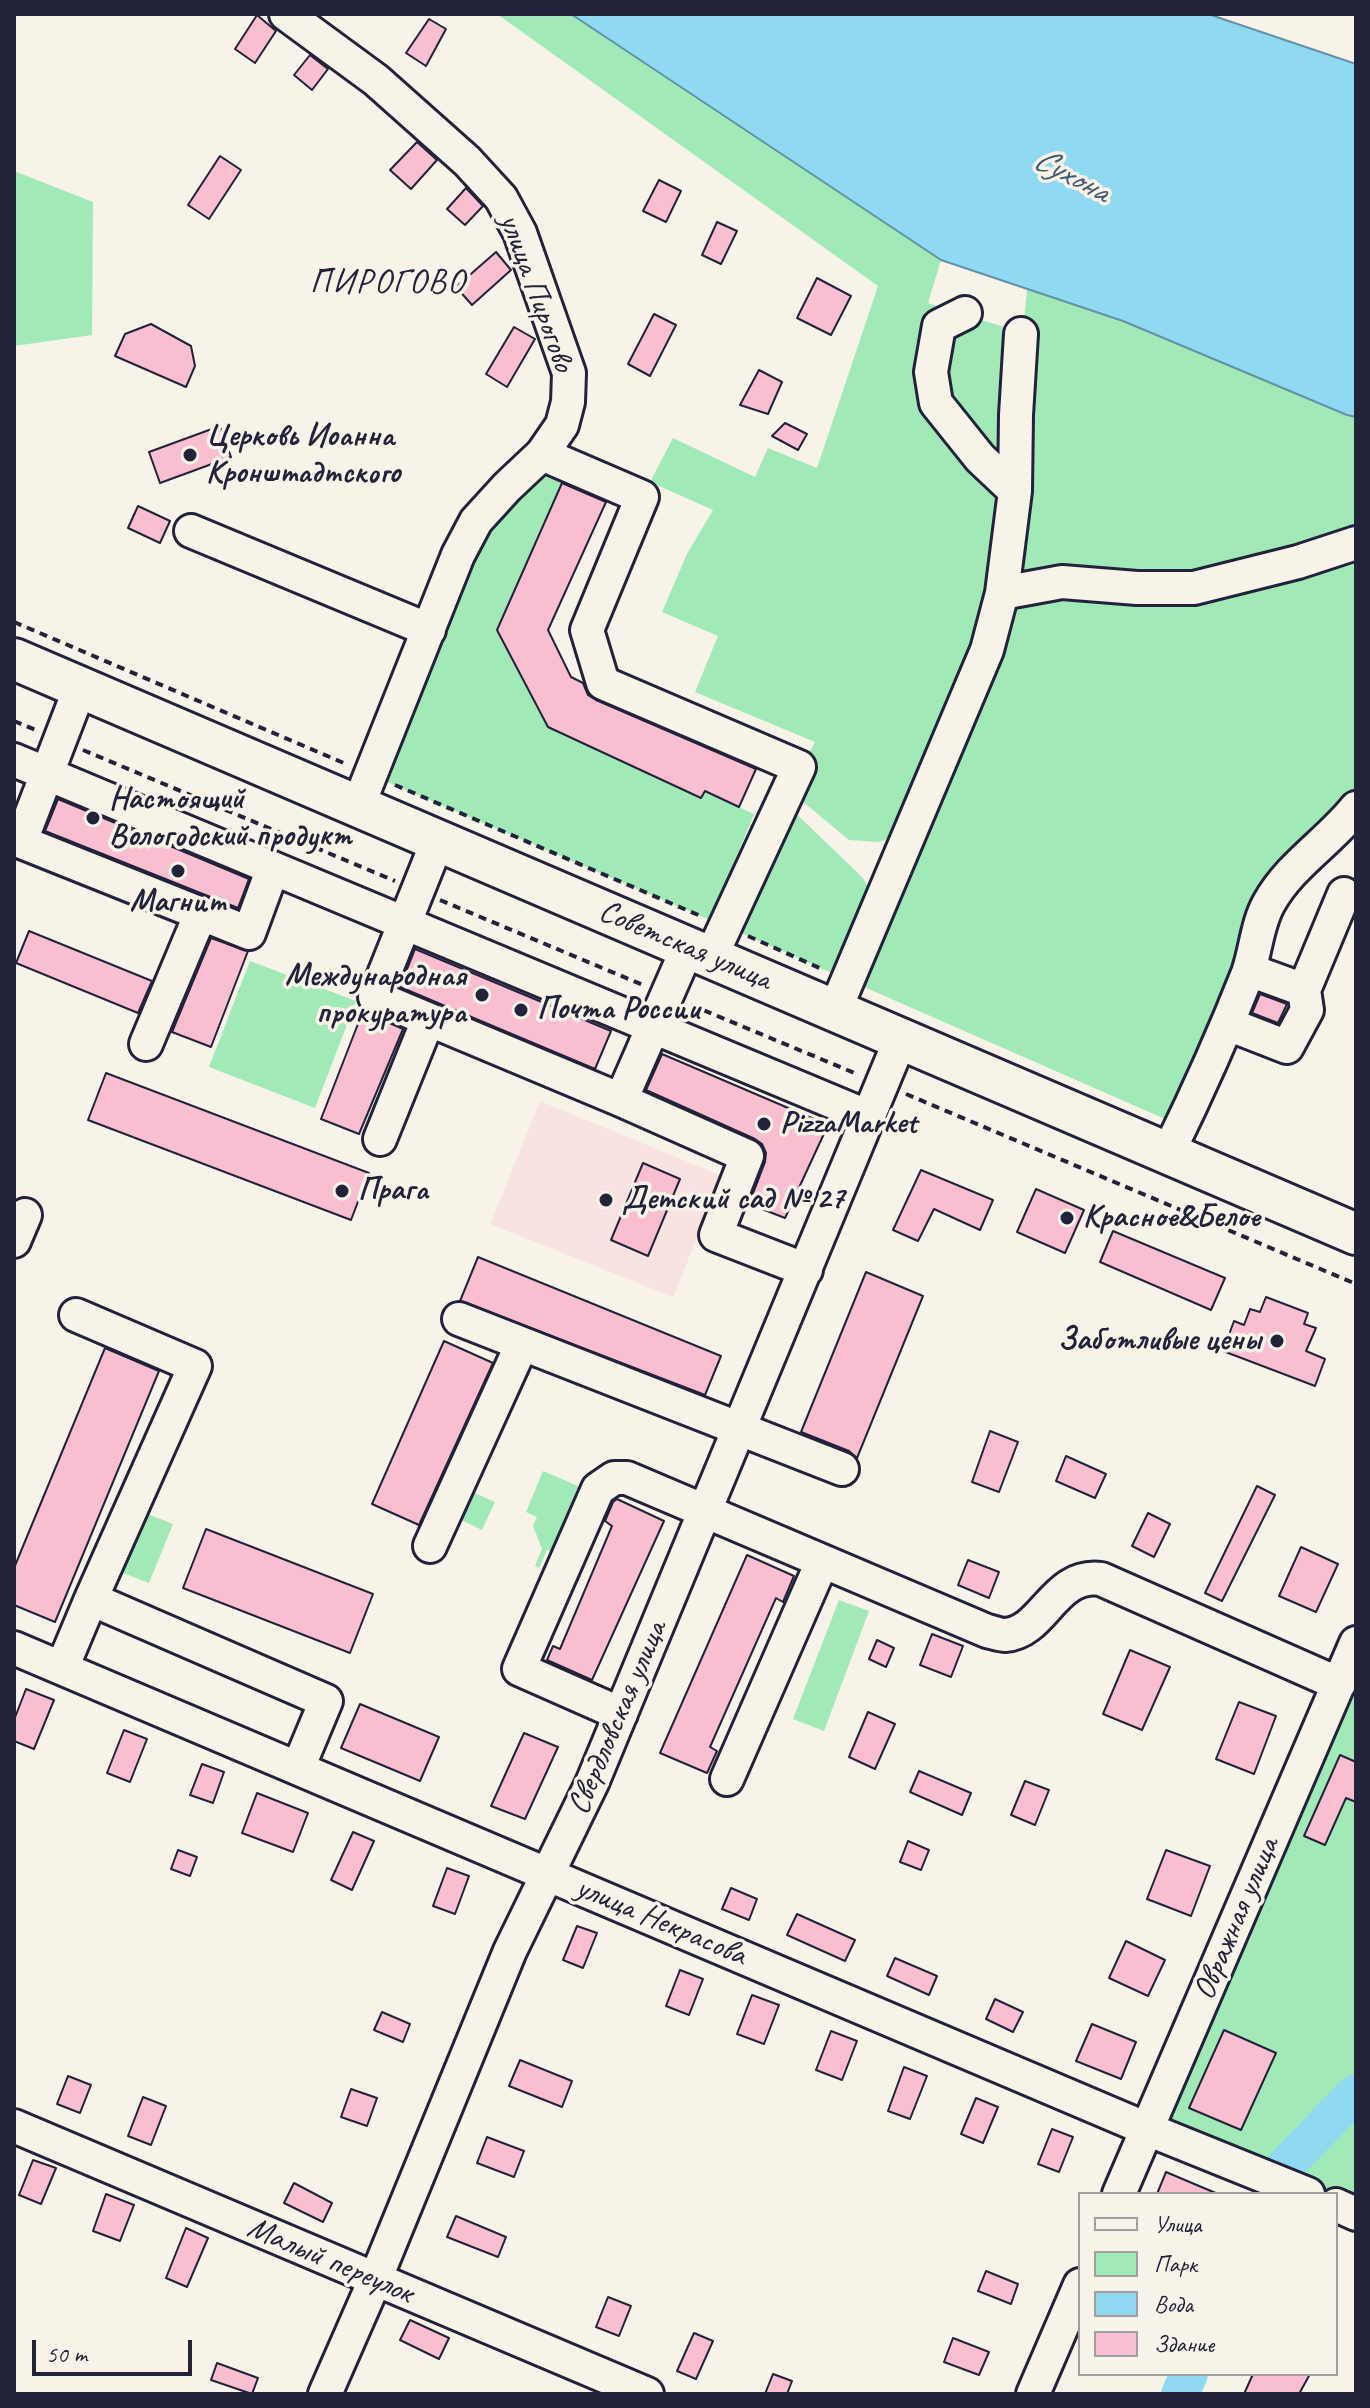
<!DOCTYPE html>
<html>
<head>
<meta charset="utf-8">
<style>
	body { margin:0 }
	#map { position:relative; width:1370px; height:2408px; overflow:hidden; background:#f7f3e8; font-family:Caveat,sans-serif }
	canvas { display:block }
	.frame { position:absolute; inset:0; border:16px solid #22223b; pointer-events:none }
	.legend { position:absolute; left:1078px; top:2192px; width:260px; height:184px; box-sizing:border-box; background:#f7f3e8; border:2px solid #a29fa3; margin:0; padding:10px 14px; list-style:none; font-size:24px; color:#22223b }
	.legend li { display:flex; align-items:center; gap:16px; height:40px }
	.legend b { width:40px; border:2px solid #a29fa3 }
	.scale { position:absolute; left:32px; top:2340px; width:160px; height:36px; box-sizing:border-box; border:4px solid #22223b; border-top:0; padding-left:10px; font-size:24px; line-height:28px; white-space:nowrap; color:#22223b; -webkit-text-stroke:6px #f7f3e8; paint-order:stroke }
</style>
</head>
<body>
<div id="map">
<canvas width="1370" height="2408"></canvas>
<div class="frame"></div>
<ul class="legend">
<li><b style="height:10px;background:#f7f3e8"></b>Улица</li>
<li><b style="height:22px;background:#a1e9b7"></b>Парк</li>
<li><b style="height:22px;background:#90daf1"></b>Вода</li>
<li><b style="height:22px;background:#f9bfd0"></b>Здание</li>
</ul>
<div class="scale">50 m</div>
</div>
<script>
const g = document.querySelector('canvas').getContext('2d');
g.lineJoin = 'round';
function paint(path, color) {
  g.fillStyle = color;
  g.fill(path, 'evenodd');
}
function strokePath(path, color, width, dash) {
  g.strokeStyle = color;
  g.lineWidth = width;
  g.lineCap = dash ? 'butt' : 'round';
  g.setLineDash(dash || []);
  g.stroke(path);
}
function write(font, color, halo, rows, align = 'center') {
  g.font = font + ' Caveat,sans-serif';
  g.lineWidth = 7;
  g.setLineDash([]);
  g.textBaseline = 'middle';
  g.strokeStyle = halo;
  g.fillStyle = color;
  for (const [text, x, y, turn = 0] of rows) {
    g.save();
    g.translate(x, y);
    g.rotate((+turn || 0) * Math.PI / 180);
    g.textAlign = isNaN(turn) ? turn : align;
    if (halo) g.strokeText(text, 0, 0);
    g.fillText(text, 0, 0);
    g.restore();
  }
}
paint(new Path2D(`
	M540 1101 722 1176 673 1297 490 1224Z`), '#f8e3e1');
paint(new Path2D(`
	M497 14H571L941 260 928 303 1023 333 1027 289 1123 321 1347 415 1356 417V808L1303 863 1181 1126 725 926 783 801 863 878 878 905 910 830 879 842 849 840 789 790 815 742 695 692 718 636 662 612 687 554 713 510 650 482 673 438 755 477 768 448 817 468 878 286Z
	M14 171 93 202 92 335 14 346Z
	M542 454 570 467 497 630 548 727 700 798 705 791 754 814 710 920 371 775 458 555Z
	M250 961 356 1001 315 1108 209 1067Z
	M543 1471 578 1486 551 1551 547 1550 539 1568 535 1566 542 1549 533 1526 537 1517 526 1512Z
	M470 1491 495 1502 482 1530 457 1518Z
	M140 1511 173 1524 149 1583 115 1570Z
	M839 1600 869 1611 824 1731 793 1719Z
	M1356 1644V2195L1348 2210 1336 2194H1308L1147 2129Z`), '#a1e9b7');
const water = new Path2D(`
	M571 14H1208L1356 64V417L1347 415 1123 321 941 260Z`);
paint(water, '#90daf1');
strokePath(water, '#6490a8', 2);
strokePath(new Path2D(`
	M1285 2166 1356 2093
	M1180 2394 1189 2374`), '#90daf1', 38);
const building = new Path2D(`
	M257 15 276 31 255 63 235 49Z
	M429 19 446 29 426 66 406 53Z
	M310 55 328 69 312 90 294 75Z
	M417 142 437 160 411 189 390 170Z
	M220 156 241 170 209 219 188 205Z
	M659 180 681 191 666 222 643 211Z
	M466 188 483 206 465 225 447 209Z
	M717 222 737 231 721 264 702 255Z
	M496 252 511 270 472 305 456 287Z
	M817 278 851 296 831 335 797 318Z
	M654 314 676 325 650 376 628 364Z
	M151 324 191 346 195 366 186 387 115 356 125 334Z
	M514 327 535 339 507 387 486 374Z
	M759 370 782 382 768 414 740 405Z
	M785 423 807 434 798 450 772 436Z
	M220 426 231 457 160 483 149 452Z
	M562 483 606 502 548 630 571 677 583 683 588 695 596 700 756 769 739 807 705 791 701 798 548 727 497 630Z
	M138 506 170 521 160 543 128 528Z
	M58 799 249 879 238 908 45 831Z
	M29 931 152 981 138 1013 16 963Z
	M211 938 248 951 211 1047 172 1032Z
	M415 949 611 1031 595 1069 400 987Z
	M1260 994 1287 1004 1278 1023 1252 1013Z
	M363 1011 403 1029 359 1134 321 1119Z
	M662 1054 828 1125 785 1218 749 1204 765 1162 766 1153 762 1144 755 1139 646 1090Z
	M106 1073 369 1173 351 1220 88 1120Z
	M643 1163 680 1179 648 1256 611 1240Z
	M921 1170 993 1200 980 1230 934 1209 918 1241 893 1230Z
	M1036 1189 1084 1210 1065 1253 1017 1232Z
	M1113 1231 1225 1278 1211 1310 1100 1262Z
	M478 1257 721 1356 705 1395 460 1301Z
	M866 1272 923 1296 857 1458 849 1451 801 1432Z
	M1266 1297 1308 1313 1304 1324 1316 1328 1306 1351 1325 1359 1315 1386 1223 1351 1234 1321 1244 1325 1250 1309 1260 1312Z
	M444 1341 493 1363 419 1525 372 1504Z
	M105 1348 159 1371 55 1622 14 1605V1568Z
	M990 1431 1018 1442 999 1492 972 1482Z
	M1066 1456 1106 1474 1095 1498 1056 1481Z
	M1257 1486 1275 1495 1222 1601 1205 1593Z
	M617 1499 664 1521 592 1680 547 1660 553 1646 560 1649 612 1526 605 1521 613 1502Z
	M1148 1513 1170 1524 1154 1557 1132 1546Z
	M206 1529 373 1594 350 1653 183 1588Z
	M1301 1547 1338 1564 1316 1612 1279 1596Z
	M747 1555 794 1576 783 1602 776 1598 710 1747 717 1751 707 1773 660 1753Z
	M968 1560 999 1572 989 1598 958 1585Z
	M932 1634 963 1646 951 1677 920 1665Z
	M877 1640 894 1648 886 1667 869 1659Z
	M1130 1650 1170 1667 1142 1730 1103 1714Z
	M26 1689 54 1700 34 1749 14 1741V1720Z
	M1239 1702 1276 1716 1254 1774 1216 1759Z
	M360 1704 439 1737 420 1781 341 1748Z
	M868 1712 895 1724 875 1769 849 1757Z
	M124 1730 147 1739 130 1782 107 1773Z
	M524 1733 558 1747 525 1819 491 1806Z
	M1340 1755 1356 1762V1802L1346 1798 1325 1845 1304 1836Z
	M202 1764 224 1772 213 1803 190 1795Z
	M919 1771 971 1793 962 1815 910 1792Z
	M1025 1781 1049 1790 1035 1825 1011 1815Z
	M257 1793 308 1813 293 1852 242 1833Z
	M353 1832 374 1841 352 1890 331 1880Z
	M908 1841 929 1850 921 1870 900 1862Z
	M178 1850 197 1857 190 1876 171 1869Z
	M1166 1850 1210 1866 1191 1916 1147 1899Z
	M447 1868 469 1876 455 1914 433 1906Z
	M731 1888 757 1899 749 1920 722 1909Z
	M797 1914 855 1940 845 1961 787 1935Z
	M577 1926 597 1933 583 1968 563 1960Z
	M1126 1941 1165 1960 1148 1996 1109 1978Z
	M895 1958 937 1976 929 1995 887 1976Z
	M680 1970 703 1979 689 2015 666 2006Z
	M752 1995 779 2005 764 2044 737 2034Z
	M995 1999 1023 2012 1013 2032 986 2019Z
	M382 2012 410 2024 403 2042 374 2030Z
	M1092 2024 1136 2042 1121 2079 1076 2061Z
	M1224 2030 1276 2053 1241 2130 1189 2108Z
	M831 2031 857 2041 842 2080 816 2070Z
	M520 2060 572 2081 562 2107 509 2086Z
	M904 2067 927 2076 910 2119 888 2111Z
	M68 2076 91 2085 80 2113 57 2104Z
	M351 2089 377 2098 367 2126 341 2117Z
	M143 2097 166 2106 151 2145 128 2136Z
	M976 2098 998 2107 983 2143 961 2134Z
	M1052 2129 1073 2137 1059 2172 1038 2164Z
	M487 2137 524 2151 514 2177 477 2163Z
	M33 2160 56 2168 41 2204 19 2195Z
	M1166 2172 1218 2194H1157Z
	M294 2183 332 2203 323 2222 284 2203Z
	M106 2194 134 2205 120 2241 93 2231Z
	M456 2216 506 2237 498 2257 447 2237Z
	M186 2228 208 2238 187 2287 166 2278Z
	M986 2271 1018 2284 1011 2304 978 2291Z
	M608 2297 631 2306 619 2336 596 2327Z
	M410 2320 449 2338 439 2359 400 2340Z
	M694 2333 713 2341 696 2379 677 2371Z
	M953 2338 989 2352 979 2375 944 2362Z
	M217 2363 258 2378 252 2394 211 2380Z
	M773 2374 792 2381 787 2394H765Z
	M1253 2374H1310L1299 2394H1244Z`);
paint(building, '#f9bfd0');
strokePath(building, '#22223b', 2);
const minor = new Path2D(`
	M286 14 376 80 467 161 501 198 520 233 569 373 568 402 562 425 542 454 507 487 476 521 458 555 358 806
	M965 313 939 326 931 372 936 403 980 458 1015 491
	M542 454 642 497 587 630 603 683 799 767 711 957
	M191 531 429 630
	M1002 593 1062 582 1137 588H1194L1298 562 1356 543
	M14 760 869 1117
	M14 839 249 933 273 868
	M438 840 375 997 621 1100 747 1156 716 1235 806 1270
	M21 841 80 688
	M1249 970 1304 990
	M835 1010 987 650 1002 593 1015 491 1016 415 1021 334
	M1228 1024 1287 1047 1307 1010 1304 990 1344 894
	M146 1044 201 913
	M621 1100 688 947
	M380 1139 428 1020
	M1168 1153C1197 1094 1224 1034 1248 973 1256 950 1257 924 1269 903 1290 865 1329 842 1356 808
	M14 1241 25 1215
	M76 1315 195 1366 91 1599
	M459 1319 842 1469
	M430 1546 522 1344
	M14 1648 1147 2129 1308 2194
	M62 1668 91 1599 326 1701 298 1768
	M621 1714 519 1669 598 1489 614 1478H627L987 1631C992 1632 1000 1635 1005 1635 1045 1632 1053 1573 1101 1579L1339 1684
	M727 1779 822 1562
	M14 2126 647 2394
	M1119 2194 1356 1643
	M1336 2205 1356 2214
	M325 2394 375 2280 510 1951 592 1783 901 1038
	M1033 2394 1080 2285`);
const major = new Path2D(`
	M14 659 1356 1234`);
strokePath(minor, '#22223b', 38);
strokePath(major, '#22223b', 46);
strokePath(new Path2D(`
	M14 622 346 764
	M14 721 38 731
	M83 750 395 881
	M395 785 703 917
	M440 900 643 985
	M748 936 824 970
	M691 1005 857 1074
	M906 1094 1356 1284`), '#22223b', 4, [8, 6]);
strokePath(minor, '#f7f3e8', 32);
strokePath(major, '#f7f3e8', 40);
for (const [x, y, r, color] of [
	[190,455,8,"#22223b"],
	[93,818,8,"#22223b"],
	[178,871,8,"#22223b"],
	[482,995,8,"#22223b"],
	[521,1010,8,"#22223b"],
	[764,1124,8,"#22223b"],
	[342,1191,8,"#22223b"],
	[606,1200,8,"#22223b"],
	[1067,1218,8,"#22223b"],
	[1277,1341,8,"#22223b"]
]) {
  const dot = new Path2D();
  dot.arc(x, y, r, 0, 2 * Math.PI);
  g.fillStyle = color;
  g.fill(dot);
  strokePath(dot, '#f7f3e8', 3);
}
write('32px', '#22223b', '#f7f3e8', [
	["улица Пирогово",536,293,70],
	["Советская улица",685,946,23],
	["Свердловская улица",618,1718,-67],
	["Овражная улица",1237,1919,-67],
	["улица Некрасова",661,1922,23],
	["Малый переулок",330,2261,23]
]);
write('bold 32px', '#22223b', '#f7f3e8', [
	["Церковь Иоанна",206,437],
	["Кронштадтского",206,474],
	["Настоящий",109,800],
	["Вологодский продукт",109,837],
	["Магнит",178,903,"center"],
	["Международная",466,977,"right"],
	["прокуратура",466,1014,"right"],
	["Почта России",537,1010],
	["PizzaMarket",780,1124],
	["Прага",358,1191],
	["Детский сад № 27",622,1200],
	["Красное&Белое",1083,1218],
	["Заботливые цены",1261,1341,"right"]
], 'left');
write('italic 34px', '#435972', '#f7f3e8', [
	["Сухона",1071,176,28]
]);
g.letterSpacing = '2px';
write('34px', '#22223b', '#f7f3e8', [
	["ПИРОГОВО",388,283]
]);
g.letterSpacing = '0px';
</script>
</body>
</html>
